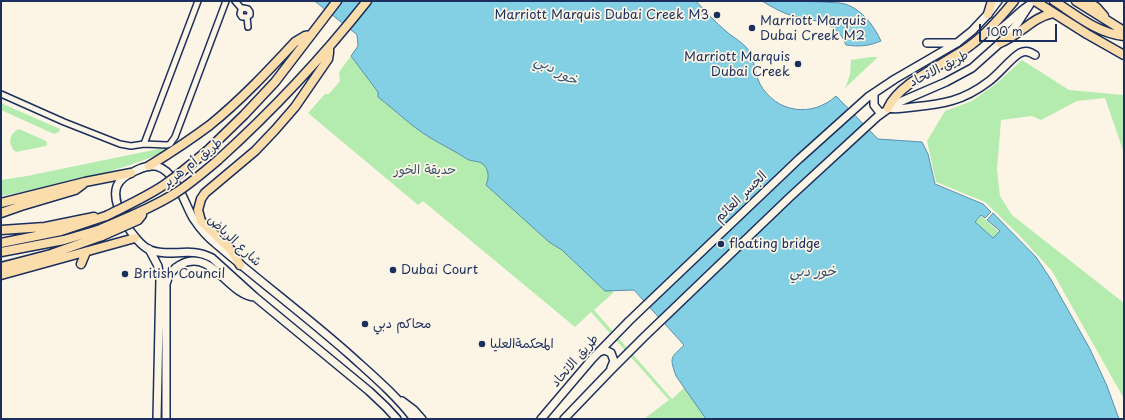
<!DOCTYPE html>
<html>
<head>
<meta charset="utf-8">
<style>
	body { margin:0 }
	#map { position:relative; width:1125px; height:420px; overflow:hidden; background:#fcf5e5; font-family:"Playpen Sans",sans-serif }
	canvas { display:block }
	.frame { position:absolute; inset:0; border:2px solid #1b2f5e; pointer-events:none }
	.scale { position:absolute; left:979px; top:24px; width:78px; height:18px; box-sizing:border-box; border:2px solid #1b2f5e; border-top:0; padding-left:5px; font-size:12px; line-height:14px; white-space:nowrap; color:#1b2f5e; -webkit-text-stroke:3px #fcf5e5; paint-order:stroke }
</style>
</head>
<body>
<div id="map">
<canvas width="1125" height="420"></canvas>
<div class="frame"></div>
<div class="scale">100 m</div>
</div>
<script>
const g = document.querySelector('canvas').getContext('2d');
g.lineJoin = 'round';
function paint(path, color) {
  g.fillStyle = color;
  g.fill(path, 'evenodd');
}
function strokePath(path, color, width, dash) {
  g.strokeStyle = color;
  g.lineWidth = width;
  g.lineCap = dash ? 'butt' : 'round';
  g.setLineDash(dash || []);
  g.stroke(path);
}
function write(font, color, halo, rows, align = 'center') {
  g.font = font + ' "Playpen Sans","Playpen Sans Arabic",sans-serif';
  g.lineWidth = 3.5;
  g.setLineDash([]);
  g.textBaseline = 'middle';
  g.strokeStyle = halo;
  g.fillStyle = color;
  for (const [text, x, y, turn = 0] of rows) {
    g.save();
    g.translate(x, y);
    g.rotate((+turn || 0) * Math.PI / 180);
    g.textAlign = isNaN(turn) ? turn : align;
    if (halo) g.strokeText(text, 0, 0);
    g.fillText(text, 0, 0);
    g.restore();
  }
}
paint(new Path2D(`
	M351 56 378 92V97C395 110 411 126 430 137 442 145 455 151 467 159 472 162 479 160 484 165 489 171 489 178 486 185L549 242 562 250 605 290H613V293L594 310 672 399 685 387 706 419H644L669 400 591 312 575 327 423 201 418 205 308 113 325 94H329L340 81 339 72Z
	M871 57H878L845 88 850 75 851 60Z
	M1022 60 1069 90 1124 95V153L1105 98 1077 101 1041 120 1032 116 1001 120 997 170 1000 196 1012 215 1124 303V397H1123L1052 271 1019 235 985 202 936 182 927 141 945 111 972 101 997 83Z
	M1 103 60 129 59 132 54 134 1 110Z
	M19 129 46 141 47 144 46 146 16 152C7 145 9 133 19 129Z
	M168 147 169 149C152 158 133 164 114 170 77 181 40 189 1 196V180L27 176Z
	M981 216 999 232 993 238 975 222Z`), '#b4ecaf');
const water = new Path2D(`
	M315 1H696C706 12 715 22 727 32 734 38 744 43 750 52 754 59 755 74 760 84 776 113 812 118 836 96L878 139 922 142 928 154 935 184 983 204 991 212 985 218 981 215 975 222 993 238 1000 231 987 220 993 213 1036 257 1050 278 1090 349 1107 386 1119 419H706L676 376C669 356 671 358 684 345L634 290 605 291 562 250 549 242 486 185C489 178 489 171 484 165 479 160 472 162 467 159 455 151 442 145 429 137 411 126 395 110 378 97V92L351 56 358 46 357 35Z
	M762 1C783 1 803 1 824 2 831 3 838 2 845 4 862 9 874 26 881 41 869 46 859 47 846 45 836 18 810 22 787 14 779 11 770 6 762 1Z`);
paint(water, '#83cfe3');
strokePath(water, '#598fae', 1);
const street = new Path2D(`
	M235 1 242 9
	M247 17H242L240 14 241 10 243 8 248 9 250 12V15L247 17 248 27
	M1 94 64 122 120 144 131 146 144 144 167 145 170 144 175 137 226 1
	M144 144 198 1`);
const secondary = new Path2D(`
	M997 31C1009 24 1017 13 1028 6
	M927 43H957
	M874 94V105L881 114
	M888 108C897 110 905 108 913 107 943 104 963 101 988 82 998 75 1011 58 1020 53 1026 50 1030 52 1035 55
	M149 249 158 266 160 278 157 419
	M599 352 605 350 611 353 614 361 611 368
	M402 401 414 410 422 419
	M166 419V284C168 276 172 269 180 265 212 247 228 296 255 297
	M397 419 386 407 369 391 255 297 212 258C190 246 171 258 150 250 134 243 110 204 117 186 120 179 128 174 135 171 139 169 144 167 149 166 174 163 183 201 193 218 199 227 206 236 215 243 259 281 306 316 350 355 372 375 396 395 414 419
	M541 419 592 359 629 321 799 159 868 97 895 79 957 43 972 31 988 14 998 1
	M564 419 611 370 644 337 790 197 877 117 895 104 946 82 972 68 1000 43 1017 24 1032 1`);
const primary = new Path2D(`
	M1035 1 1087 34 1124 55
	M1054 1C1076 15 1097 33 1124 36
	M1076 1 1124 31
	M1087 1 1096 7 1104 16
	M988 14 992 1
	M1000 43C1020 35 1033 17 1053 13
	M888 108C900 81 948 63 971 45 987 33 1001 17 1014 1
	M208 150 244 115 275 82 337 1
	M218 160C272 111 322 58 367 1
	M149 166C170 153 190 140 210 125 241 100 268 71 295 42L305 36 311 35
	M1 203 85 182 131 173
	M1 213 21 206 75 190 83 184
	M1 230 45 227 94 217
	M1 243 61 231 106 216
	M1 252 64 240 98 230
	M81 264 86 252
	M240 265 232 251 201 221 198 210 201 199 205 193 255 151 275 130 295 107 328 59 329 53V48
	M1 267 51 254 102 236
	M1 275 135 238`);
strokePath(street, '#1b2f5e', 8);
strokePath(secondary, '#1b2f5e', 10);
strokePath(primary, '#1b2f5e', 11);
strokePath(street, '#fcf5e5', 5);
strokePath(secondary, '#fcf5e5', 7);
strokePath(primary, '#fbddab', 8);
const primaryBridge = new Path2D(`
	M106 216C126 206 146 197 164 185 180 174 194 162 208 150
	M98 230C124 219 150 209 174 194 190 184 204 172 218 160
	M102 236 138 220 142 215V212`);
strokePath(primaryBridge, '#1b2f5e', 11, []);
strokePath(primaryBridge, '#fbddab', 8);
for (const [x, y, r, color] of [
	[717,15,4,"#1b2f5e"],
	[752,28,4,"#1b2f5e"],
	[798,64,4,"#1b2f5e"],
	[721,244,4,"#1b2f5e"],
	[393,270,4,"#1b2f5e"],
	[125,274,4,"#1b2f5e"],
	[365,324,4,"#1b2f5e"],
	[482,344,4,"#1b2f5e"]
]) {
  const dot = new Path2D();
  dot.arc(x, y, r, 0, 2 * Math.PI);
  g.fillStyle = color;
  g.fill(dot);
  strokePath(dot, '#fcf5e5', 1.5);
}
write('13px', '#1b2f5e', '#fcf5e5', [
	["Marriott Marquis Dubai Creek M3",709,15,"right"],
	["Marriott Marquis",760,21],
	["Dubai Creek M2",760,36],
	["Marriott Marquis",790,57,"right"],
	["Dubai Creek",790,72,"right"],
	["floating bridge",729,244],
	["Dubai Court",401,270],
	["British Council",133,274],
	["محاكم دبي",373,324],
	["المحكمةالعليا",490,344]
], 'left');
write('13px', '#1b2f5e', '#fcf5e5', [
	["طريق الاتحاد",939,69,-27],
	["طريق أم هرير",193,163,-38],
	["الجسر العائم",741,197,-44],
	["شارع الرياض",234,241,43],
	["طريق الاتحاد",575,361,-49]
]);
write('13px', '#3a556e', '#fcf5e5', [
	["حديقة الخور",425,170]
]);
write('italic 14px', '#35577f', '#fcf5e5', [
	["خور دبي",556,71,29],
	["خور دبي",813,272]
]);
</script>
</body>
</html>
